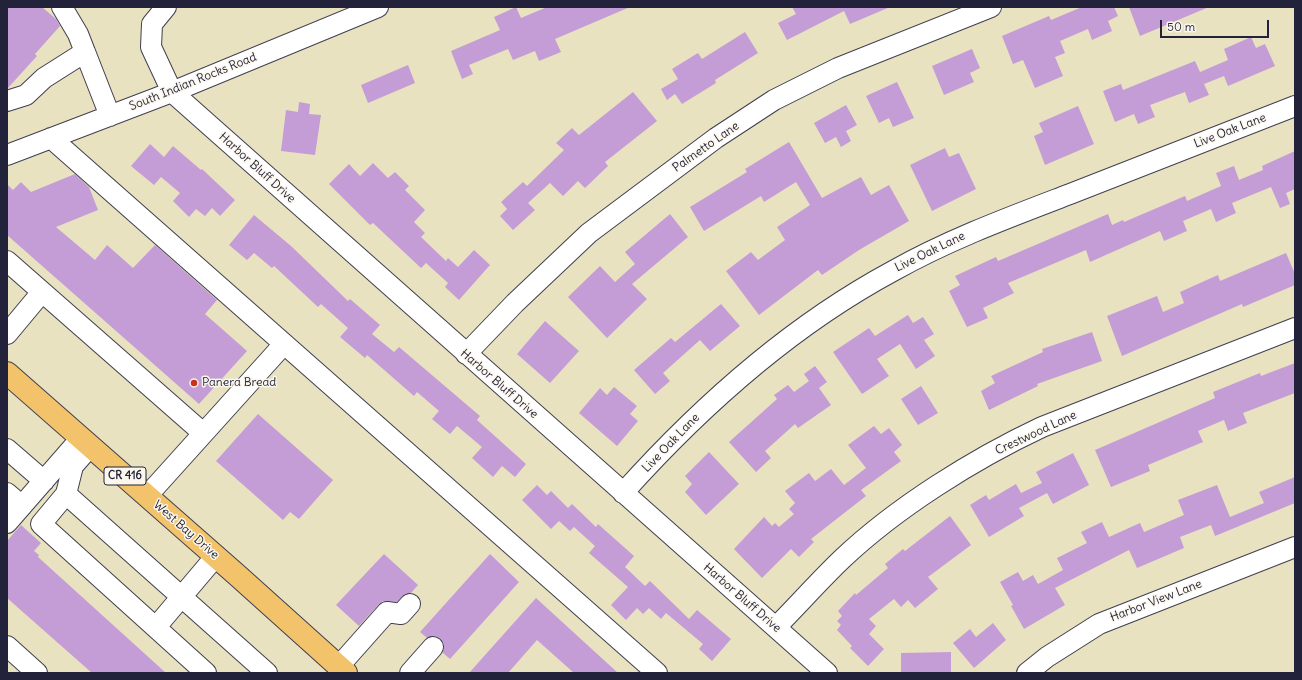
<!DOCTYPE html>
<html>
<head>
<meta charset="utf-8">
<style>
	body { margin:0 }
	#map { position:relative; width:1302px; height:680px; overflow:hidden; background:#e8e2c0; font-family:Delius,sans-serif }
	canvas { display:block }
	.frame { position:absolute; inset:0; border:8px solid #22223b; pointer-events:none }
	.scale { position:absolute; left:1160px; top:20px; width:109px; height:18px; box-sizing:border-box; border:2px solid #22223b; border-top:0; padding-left:5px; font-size:12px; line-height:14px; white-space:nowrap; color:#22223b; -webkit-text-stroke:3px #fbf7ec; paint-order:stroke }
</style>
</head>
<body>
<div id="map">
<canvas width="1302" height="680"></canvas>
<div class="frame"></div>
<div class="scale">50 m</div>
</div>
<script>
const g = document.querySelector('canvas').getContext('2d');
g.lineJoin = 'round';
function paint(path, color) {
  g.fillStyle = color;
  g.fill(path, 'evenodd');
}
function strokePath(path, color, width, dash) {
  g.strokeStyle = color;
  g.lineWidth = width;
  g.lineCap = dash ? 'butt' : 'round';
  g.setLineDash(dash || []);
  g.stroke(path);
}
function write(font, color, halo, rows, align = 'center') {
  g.font = font + ' Delius,sans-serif';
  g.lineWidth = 3;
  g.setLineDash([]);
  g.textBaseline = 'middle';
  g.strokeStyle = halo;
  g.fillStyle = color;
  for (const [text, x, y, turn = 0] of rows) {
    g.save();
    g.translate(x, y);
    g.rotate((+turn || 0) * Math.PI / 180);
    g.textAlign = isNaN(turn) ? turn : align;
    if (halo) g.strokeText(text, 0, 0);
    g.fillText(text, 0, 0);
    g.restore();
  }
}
paint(new Path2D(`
	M7 7H42L56 19 60 26 35 54 37 56 7 89Z
	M516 7 521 18 547 7H630L555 39 561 52 539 61 535 51 513 60 508 49 469 65 473 74 462 79 451 51 500 30 494 17Z
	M792 7H890L850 24 844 11 787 40 778 23 796 14Z
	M1082 7H1114L1118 16 1108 21 1112 31 1092 40 1088 29 1060 41 1065 53 1055 57 1063 76 1035 88 1023 60 1013 64 1002 36 1049 16 1051 20Z
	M1129 7H1209L1140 36Z
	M745 32 758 53 715 80 716 83 682 104 675 94 667 100 661 89 678 79 672 69 698 53 702 59Z
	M1251 37 1256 48 1265 44 1275 66 1228 86 1224 76 1204 84 1209 95 1189 103 1185 92 1150 105 1155 117 1138 124 1134 114 1115 122 1103 91 1121 84 1123 90 1195 61 1200 72 1228 60 1224 49Z
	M972 49 980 68 970 73 974 82 944 95 932 66Z
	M408 65 415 83 368 103 361 85Z
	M897 82 914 118 893 127 889 118 879 123 866 96Z
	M633 92 657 121 605 162 608 166 585 188 578 181 563 196 550 183 528 203 535 210 513 230 500 216 507 209 501 202 523 182 527 186 564 150 556 143 572 128 579 135Z
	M299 102 310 104 309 114 321 115 315 155 281 151 286 110 298 112Z
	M846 105 857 125 846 131 851 141 841 147 836 137 825 143 814 123Z
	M1078 106 1094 144 1045 165 1034 136 1043 132 1039 123Z
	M789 142 822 198 861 177 871 195 889 185 909 221 859 250 822 275 818 270 759 315 726 271 751 252 758 260 785 240 777 227 810 205 796 182 764 202 761 196 704 231 690 207 747 172 745 169Z
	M150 144 164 157 173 146 201 170 202 169 235 200 220 216 212 208 205 216 196 209 189 217 173 201 180 193 161 177 154 185 131 166Z
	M945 148 949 157 959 153 976 189 932 211 910 165Z
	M1295 151V189L1286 193 1290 204 1280 208 1271 187 1232 203 1236 213 1216 222 1211 209 1183 221 1187 231 1164 241 1160 231 1090 262 1086 250 1008 283 1014 293 983 308 988 318 967 327 949 291 960 285 955 276 996 257 998 261 1108 214 1112 225 1123 220 1124 222 1185 196 1187 201 1221 186 1216 173 1234 166 1239 180 1263 170 1262 166Z
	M373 163 388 178 395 172 409 186 405 190 425 210 414 222 425 233 421 237 446 261 448 258 458 267 474 250 490 265 459 300 445 287 448 283 426 263 421 268 373 223 370 225 329 184 349 164 360 176Z
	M75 174 89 187 98 210 56 227 95 260 107 245 133 268 155 245 217 300 205 314 247 351 199 404 7 235V184L13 190 21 182 31 192Z
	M670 214 688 237 632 284 647 299 607 338 568 297 600 266 615 282 635 264 625 252Z
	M254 215 291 246 348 301 350 299 380 325 372 334 394 352 399 347 480 416 477 420 526 464 515 477 502 466 493 477 472 458 482 447 457 426 450 434 432 419 439 411 417 392 414 396 367 355 365 358 340 337 348 328 321 304 318 307 274 266 272 268 254 253 247 260 229 245Z
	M1286 253 1295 274V285L1243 307 1242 304 1122 356 1107 316 1157 296 1163 312 1184 303 1180 292 1218 275 1220 281Z
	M721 304 740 326 710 351 700 340 663 373 670 381 655 394 634 370 671 338 675 342Z
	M908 315 913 323 923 317 934 334 924 340 935 356 916 369 900 344 877 359 889 376 862 394 833 352 869 328 875 336Z
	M545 321 579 351 550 383 517 354Z
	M1092 332 1102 361 1037 384 1038 386 989 410 981 391 995 383 991 376 1043 352 1042 349Z
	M1295 363V393L1243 413 1247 423 1228 431 1224 420 1198 431 1203 442 1148 465 1150 471 1111 487 1095 450 1215 398 1213 392 1260 373 1261 376Z
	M815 366 827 382 819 388 831 405 798 428 795 424 765 451 771 458 756 472 729 442 777 399 774 395 788 385 794 392 809 381 804 374Z
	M921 386 938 413 918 425 901 399Z
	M614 387 637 406 630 414 638 421 617 446 579 413 600 388 607 395Z
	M258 414 333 480 299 519 290 512 283 520 216 461Z
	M874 426 881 434 889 428 902 445 894 452 901 461 861 490 866 496 811 539 814 542 799 557 791 549 762 578 734 549 764 517 772 526 775 523 779 527 794 514 789 509 795 503 785 491 809 473 815 481 831 469 844 485 866 468 848 445Z
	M709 452 739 484 706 515 685 492 692 484 685 476Z
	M1073 453 1089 485 1053 504 1047 493 1019 508 1024 516 989 537 970 505 986 495 989 500 1016 484 1021 493 1042 483 1036 472Z
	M1295 477V503L1215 536 1211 525 1180 537 1184 548 1137 568 1129 550 1055 588 1065 605 1024 629 1011 606 1013 605 1000 582 1018 572 1023 581 1033 575 1038 584 1063 570 1057 558 1087 543 1081 532 1102 522 1109 537 1140 523 1144 532 1184 515 1178 500 1217 485 1230 517 1264 503 1259 492Z
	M537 485 547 495 551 491 568 508 572 504 596 527 598 524 634 556 625 567 645 586 650 581 689 619 697 610 731 639 712 661 699 649 703 644 666 613 661 619 649 608 643 614 637 608 626 620 611 605 628 587 589 553 595 546 574 527 570 531 559 521 551 529 522 500Z
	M950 516 971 545 928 577 938 589 915 608 908 600 901 607 894 599 869 619 876 626 869 634 884 649 868 666 850 648 852 646 837 630 841 625 837 621 842 616 838 611 855 593 856 595 888 568 885 564 903 549 905 551Z
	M21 525 41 543 34 551 39 555 38 557 166 673H92L7 598V541Z
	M384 554 418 585 411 593H406L397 602 383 601 379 604 359 626 336 605Z
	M490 554 519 582 450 659 443 653 444 644 441 639 435 636 427 638 420 632Z
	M536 598 618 673H574L537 640 508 673H469Z
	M993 623 1006 640 974 668 953 643 970 629 976 637Z
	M951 652V673H901V653Z`), '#c49dd6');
const minor = new Path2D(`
	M62 7 78 34 85 52
	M166 7 152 24 151 47 172 92 827 673
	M7 101 26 95 44 78 85 52 110 116
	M51 138 657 673
	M7 155 172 92 378 7
	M7 261 203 433
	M7 334 42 292
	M466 354 515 303 589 233 716 138 774 100 838 68 991 7
	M7 449 44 481
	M7 493 22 506
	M623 493C701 406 789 327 893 271 950 239 1010 217 1070 194 1145 164 1220 135 1295 106
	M66 494 73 466 88 449
	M147 496 284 344
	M7 523 81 438
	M156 627 216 556
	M776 627C798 605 819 581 842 559 897 507 974 459 1042 427L1295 328
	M7 646 37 673
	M339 666 387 612 401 614 410 604
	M206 673 41 524 66 494 267 673
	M410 673 433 647
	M1027 673 1047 657 1099 624 1295 547`);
const major = new Path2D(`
	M7 373 237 575 346 673`);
strokePath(minor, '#403f4f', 22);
strokePath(major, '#403f4f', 24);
strokePath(minor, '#fff', 20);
strokePath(major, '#f2c36a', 22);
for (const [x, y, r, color] of [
	[194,383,4,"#c8321e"]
]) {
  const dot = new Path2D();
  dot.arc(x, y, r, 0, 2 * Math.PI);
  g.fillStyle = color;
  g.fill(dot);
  strokePath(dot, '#fbf7ec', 1.5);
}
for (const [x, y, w] of [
	[125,476,42]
]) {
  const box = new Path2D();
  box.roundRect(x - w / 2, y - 9, w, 18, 3);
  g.fillStyle = '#fbf7ec';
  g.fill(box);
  strokePath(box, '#22223b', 1);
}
write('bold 11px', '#22223b', null, [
	["CR 416",125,476]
]);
write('12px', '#22223b', '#fbf7ec', [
	["South Indian Rocks Road",193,82,-22],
	["Live Oak Lane",1230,131,-21],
	["Palmetto Lane",706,147,-35],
	["Harbor Bluff Drive",257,168,42],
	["Live Oak Lane",930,252,-26],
	["Harbor Bluff Drive",499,384,41],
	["Crestwood Lane",1036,433,-25],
	["Live Oak Lane",671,443,-46],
	["West Bay Drive",186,530,41],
	["Harbor Bluff Drive",742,598,41],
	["Harbor View Lane",1156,601,-21]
]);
write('12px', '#22223b', '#fbf7ec', [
	["Panera Bread",202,383]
], 'left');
</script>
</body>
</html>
